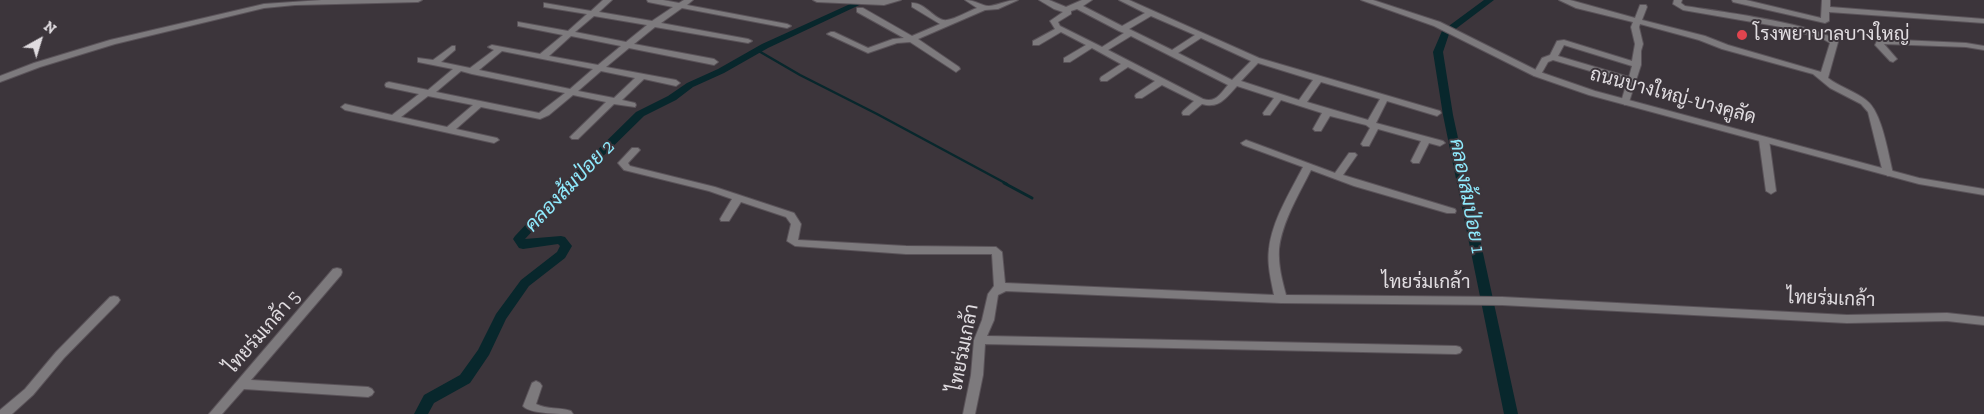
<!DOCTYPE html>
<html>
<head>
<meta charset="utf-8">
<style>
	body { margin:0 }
	#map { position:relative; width:1984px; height:414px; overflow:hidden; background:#3c353b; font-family:"Zilla Slab",serif }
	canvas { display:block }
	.north { position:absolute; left:15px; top:15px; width:50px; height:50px; -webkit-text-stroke:4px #3c353b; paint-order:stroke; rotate:39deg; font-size:14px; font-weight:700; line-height:20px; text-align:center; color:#e0dce0 }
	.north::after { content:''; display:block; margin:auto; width:18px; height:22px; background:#e0dce0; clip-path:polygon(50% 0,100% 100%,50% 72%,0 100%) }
</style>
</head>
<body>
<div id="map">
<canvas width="1984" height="414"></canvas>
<div class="north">N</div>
</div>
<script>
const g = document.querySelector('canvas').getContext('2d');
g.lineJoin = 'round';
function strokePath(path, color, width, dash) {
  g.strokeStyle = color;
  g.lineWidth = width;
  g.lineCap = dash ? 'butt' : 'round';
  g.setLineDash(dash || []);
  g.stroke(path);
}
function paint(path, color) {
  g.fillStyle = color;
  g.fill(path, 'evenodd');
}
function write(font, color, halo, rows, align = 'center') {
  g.font = font + ' "Zilla Slab",Sarabun,serif';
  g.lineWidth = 4;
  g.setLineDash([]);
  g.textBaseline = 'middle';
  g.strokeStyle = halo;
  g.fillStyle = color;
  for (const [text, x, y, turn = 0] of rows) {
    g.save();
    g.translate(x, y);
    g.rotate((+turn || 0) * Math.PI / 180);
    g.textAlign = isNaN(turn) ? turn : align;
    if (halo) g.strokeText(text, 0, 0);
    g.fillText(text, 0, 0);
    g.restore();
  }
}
strokePath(new Path2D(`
	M757 50 800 75 877 114 1007 184`), '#08272c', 2.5);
strokePath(new Path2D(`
	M1004 183 1032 198`), '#08272c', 3);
paint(new Path2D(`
	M859 0H870L768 48 724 73 693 87 676 100 644 116 587 172 525 239 561 236 565 237 572 246 565 258 529 286 506 319 489 355 470 383 434 403 428 414H414L424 395 460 375 478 350 496 314 521 280 557 252 560 246 558 244 523 249 519 248 513 239 515 236 579 168 636 112 668 96 687 83 718 69 762 44Z
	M1484 0H1494L1449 34 1443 52 1453 115 1518 414H1504L1443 115 1433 52 1442 31Z`), '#08272c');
const minor = new Path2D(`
	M322 0H422L418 2 295 5 264 8 115 44 40 67 0 82V76L34 63 110 40 264 4Z
	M603 0H612L599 12 652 21 673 7 648 2 647 0H663L679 3 684 0H693L687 5 787 24 791 26 787 28 682 8 661 23 748 39 752 41 748 43 655 27 634 44 714 59 718 62 714 65 629 48 606 67 676 80 680 83 676 86 644 79 622 100 635 103 636 105 635 107 614 104 578 139H572L570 137 572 135 606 102 573 95 549 115 540 119 481 107 456 129 497 138 499 140 494 143 345 110 341 107 345 104 392 115 419 94 386 87 385 85 386 83 389 82 428 90 453 69 418 62V58L433 60 452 46H455V50L441 62 470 68 494 50 488 47 492 45 540 54 563 35 518 26V22L568 31 587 14 544 7V3L591 11ZM594 16 647 25 626 42 575 32ZM571 36 621 46 598 65 549 56ZM502 51 593 69 570 89 479 70ZM461 71 472 74 565 93 539 113 436 92ZM601 71 635 78 614 98 578 91ZM428 96 473 105 447 127 401 117Z
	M813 0H901L884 5 817 2Z
	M965 0C976 0 981 6 989 6 999 5 1006 0 1018 0L998 9 985 10 918 39 959 67 960 69 956 72 910 42 897 43 868 53 827 34 831 32H834L868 48 893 39 904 38 857 12V8H863L912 36 940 24 912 7V3C925 2 936 22 947 20 955 19 969 11 977 8Z
	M1039 0H1049L1066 7 1082 0H1092L1083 6 1122 26 1145 13 1119 0H1129L1259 58 1440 111 1441 113 1437 116 1387 101 1376 123 1443 141 1445 143 1440 146 1429 143 1419 163H1413L1411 161 1421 141 1378 129 1369 146H1363L1361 144 1370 128 1366 125 1330 116 1321 131H1315L1313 129 1322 113 1281 100 1270 115H1264L1263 113 1274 98 1237 86C1226 98 1219 109 1202 104L1189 115H1183L1182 113 1183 111 1194 101 1162 85 1142 98H1136L1135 96 1136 94 1155 81 1128 67 1107 81H1101L1100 79 1101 77 1121 64 1092 48 1070 62H1064V58L1086 45 1061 32 1039 45H1033V41L1055 29 1050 21 1063 12 1054 9ZM1077 9 1119 31 1124 33 1102 47 1060 26 1058 22 1071 14V11ZM1151 16 1195 35 1172 50 1129 29ZM1131 36 1228 85C1220 94 1216 103 1203 99L1108 50ZM1201 38 1251 61 1232 80 1178 53ZM1258 63 1313 80 1299 100 1241 81ZM1321 82 1380 99 1368 120 1307 102Z
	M1559 0H1570L1635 18 1640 5H1646L1647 7 1642 20 1705 36 1728 45 1821 72 1830 43 1823 39 1781 27 1683 10 1673 4 1674 0H1682L1681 3 1685 6C1715 11 1820 24 1838 42L1828 78C1840 87 1854 91 1866 100 1882 111 1888 154 1893 173L1888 176 1883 173 1868 112 1861 104 1830 88 1813 74 1722 49 1699 40 1640 24 1639 27 1643 44 1641 51V65L1629 102 1625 105 1621 102 1627 82 1553 60 1548 62 1540 76H1534L1533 74 1542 58 1550 55 1557 41 1564 40 1632 61 1635 44 1631 27 1633 22 1576 8ZM1564 45 1632 66 1629 77 1558 56Z
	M1732 0H1746L1821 18 1822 0H1830V7L1984 19V23L1829 12V21L1825 23 1733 2Z
	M1878 39 1966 43 1984 46V50L1966 47 1884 44 1897 59 1893 62 1890 61 1875 45Z
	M1764 137 1769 140 1776 191 1771 194 1766 191 1759 140Z
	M1246 140 1335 173 1349 153H1355L1357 155 1343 175 1455 209 1456 211 1455 213H1447L1354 186 1311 170C1299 194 1282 222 1279 249 1278 265 1282 280 1286 295L1502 297 1847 315 1947 313 1984 317V325L1947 321 1847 323 1502 305 1281 303 1006 291 998 295 994 320 987 336 1456 346 1460 347 1462 350 1460 353 1456 354 985 344 983 375 975 414H963L971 375 974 340 982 320 988 294 994 286 992 254H906L795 246 787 241 791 224 786 217 741 202 729 221H721L720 219 732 199 709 191 624 170 618 163 632 148H638L640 150 628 163 630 166 715 187 794 213 801 224 798 240 906 246 996 247 1002 252 1005 283 1274 295C1271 280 1267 264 1269 249 1272 221 1290 192 1303 167L1243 145 1241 143Z
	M337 268 341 269 342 272 341 275 251 380 368 387 372 389 374 392 372 395 368 397 244 389 222 414H209L333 269Z
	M114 296 118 297 120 300 118 303 64 358 33 395 12 414H0V410L25 389 56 352 110 297Z
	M536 381 540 383 542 386 536 404C547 410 560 407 571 411L573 414C560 414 530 414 523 406L532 383Z`);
const tertiary = new Path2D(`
	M1361 0H1373L1440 22 1540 72 1595 91 1919 178 1984 189V195L1919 184 1589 95 1534 76 1434 26Z`);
strokePath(minor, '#5a5359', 2);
strokePath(tertiary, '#5a5359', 2);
paint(minor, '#7d7a7d');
paint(tertiary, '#7d7a7d');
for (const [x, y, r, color] of [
	[1742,35,6,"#e0444e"]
]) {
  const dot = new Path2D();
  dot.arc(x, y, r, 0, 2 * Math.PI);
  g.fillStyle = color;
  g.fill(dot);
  strokePath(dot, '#3c353b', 2);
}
write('19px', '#e0dce0', '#3c353b', [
	["โรงพยาบาลบางใหญ่",1753,35]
], 'left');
write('19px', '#e0dce0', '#3c353b', [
	["ถนนบางใหญ่-บางคูลัด",1673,96,15],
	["ไทยร่มเกล้า",1426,283],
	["ไทยร่มเกล้า",1831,299,2],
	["ไทยร่มเกล้า 5",263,332,-49],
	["ไทยร่มเกล้า",964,348,-79]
]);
write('italic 20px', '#8feafd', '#3c353b', [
	["คลองส้มป่อย 2",570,186,-46],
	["คลองส้มป่อย 1",1467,196,79]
]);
</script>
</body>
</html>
